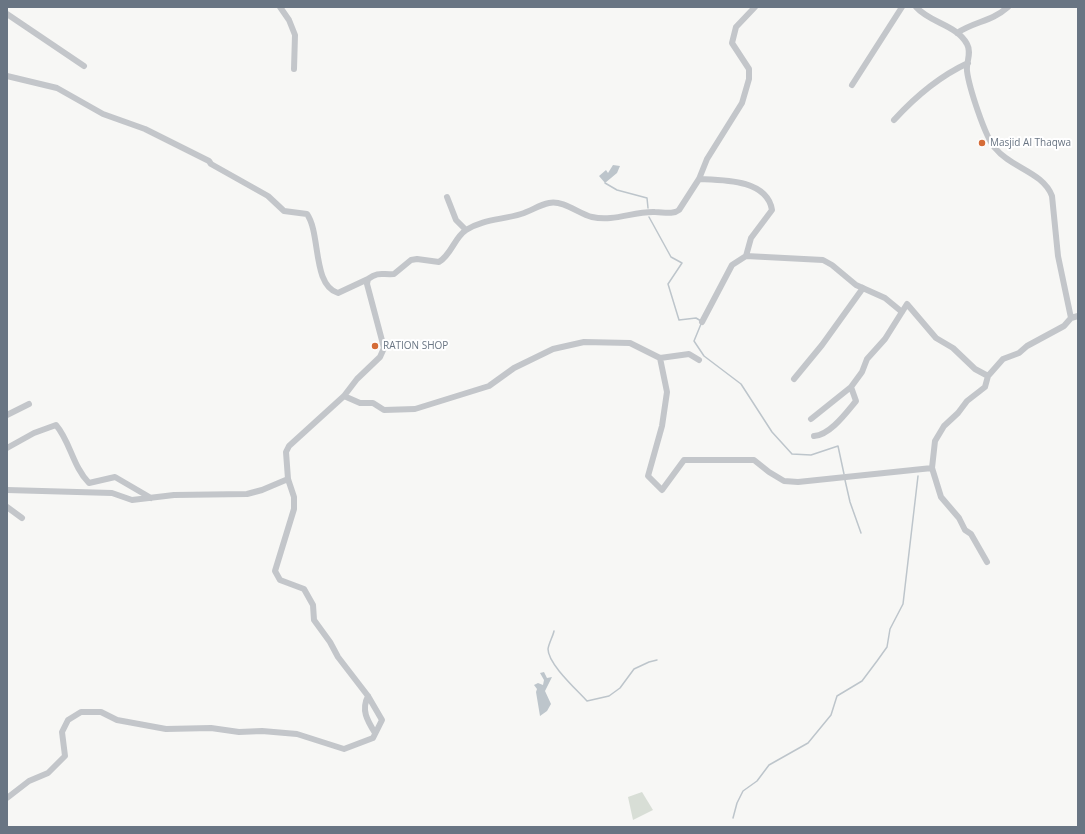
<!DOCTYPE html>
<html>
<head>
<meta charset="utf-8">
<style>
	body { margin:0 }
	#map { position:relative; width:1085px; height:834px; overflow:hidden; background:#f7f7f5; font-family:"Open Sans",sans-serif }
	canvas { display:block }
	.frame { position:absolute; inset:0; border:8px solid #697583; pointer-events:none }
</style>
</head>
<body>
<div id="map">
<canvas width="1085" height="834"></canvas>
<div class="frame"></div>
</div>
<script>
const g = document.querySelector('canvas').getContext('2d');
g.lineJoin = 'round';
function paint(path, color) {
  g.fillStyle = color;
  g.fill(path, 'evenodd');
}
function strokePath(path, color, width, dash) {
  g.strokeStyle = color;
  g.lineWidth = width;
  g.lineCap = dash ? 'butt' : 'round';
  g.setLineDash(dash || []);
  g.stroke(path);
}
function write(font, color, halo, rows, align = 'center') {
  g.font = font + ' "Open Sans",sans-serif';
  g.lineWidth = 4;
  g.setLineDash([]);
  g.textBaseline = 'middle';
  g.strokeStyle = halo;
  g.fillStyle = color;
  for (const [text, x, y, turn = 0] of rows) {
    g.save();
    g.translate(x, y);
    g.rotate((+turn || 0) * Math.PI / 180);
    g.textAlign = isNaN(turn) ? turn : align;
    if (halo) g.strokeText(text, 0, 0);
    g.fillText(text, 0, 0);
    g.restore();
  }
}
paint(new Path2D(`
	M642 792 653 810 633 820 628 797Z`), '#d8ded6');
paint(new Path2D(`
	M613 165 620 166 617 173 605 183 599 176 606 170 608 173Z
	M544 672 547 678 552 677 545 691 551 704 547 711 540 716 536 692 537 689 534 685 538 683 543 685 544 680 540 673Z`), '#bdc5cb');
strokePath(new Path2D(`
	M605 183 617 190 647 198 648 208
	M649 217 671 257 682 263 668 284 679 320 696 318 701 321
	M701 324 694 341 704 356 741 384 772 432 792 454 811 455 838 446 844 474
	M845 480 850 502 861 533
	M554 631C553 636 549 643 548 649 548 664 577 690 587 701L609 696 620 688 634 669 649 662 657 660
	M733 818 737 803 743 791 757 781 769 765 808 743 831 715 837 696 862 681 877 661 887 647 890 629 903 604 918 476`), '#bdc5cb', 1.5);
strokePath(new Path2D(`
	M280 7 289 20 295 35 294 69
	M916 7C930 23 957 25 967 44 972 53 966 62 967 71 969 87 985 137 995 148 1011 168 1043 172 1052 196L1058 256 1071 318
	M7 14 84 66
	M957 33C975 21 991 22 1008 7
	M7 76 57 88 103 114 145 129 209 161 211 164 268 196 284 211 307 214C321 234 312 285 338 293L368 279
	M852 85 902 7
	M894 120C915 97 940 76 968 63
	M699 179C722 180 767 179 772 210L751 238 746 256
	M447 197 456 220 466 230
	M702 322 732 265 746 256 823 260 832 265 856 285 885 298 902 312
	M660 358 689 354 699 360
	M794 379 822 345 863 288
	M344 396 360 403H373L384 410 415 409 489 386 514 368 553 349 584 342 630 343 660 358 667 392 662 426 648 476 662 490 684 460H754L769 472 784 481 798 482 932 468 935 441 944 426 958 413 967 401 985 387 988 376 1003 359 1019 353 1027 346 1064 326 1071 318 1078 316
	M7 415 29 404
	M811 419 851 387
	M814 436C830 435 846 413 856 401L851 387 862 372 867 359 885 339 907 304 936 338 953 348 975 369 988 376
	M7 448 34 433 56 425C70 441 73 467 89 483L115 477 151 498
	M932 468 941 497 959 518 965 530 971 534 987 562
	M7 490 112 493 132 500 174 495 247 494 262 490 288 479 286 452 289 446 344 396 357 379 380 357 384 348 367 284 368 279C379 271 382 275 394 274L411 260 417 259 439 262C452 254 454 238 466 230 483 219 502 220 521 214 531 211 539 205 549 203 564 200 579 214 592 217 614 222 634 211 655 212 663 212 673 215 679 210L699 179 707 159 742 103 749 79V69L732 43 736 27 755 7
	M7 507 22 518
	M368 696C361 710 367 720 375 733
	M7 798 29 781 48 773 65 756 62 732 68 720 81 712H101L117 720 166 729 211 728 239 732 262 731 297 734 344 749 373 738 382 720 368 696 338 657 330 642 314 620 313 605 304 589 280 580 275 571 294 509V497L288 479`), '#c3c6ca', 6);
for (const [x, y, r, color] of [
	[982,143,4,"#d56c37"],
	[375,346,4,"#d56c37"]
]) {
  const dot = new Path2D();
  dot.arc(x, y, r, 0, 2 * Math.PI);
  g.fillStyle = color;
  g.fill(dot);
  strokePath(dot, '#fff', 1.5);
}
write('10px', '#697583', '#fff', [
	["Masjid Al Thaqwa",990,143],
	["RATION SHOP",383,346]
], 'left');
</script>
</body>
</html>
